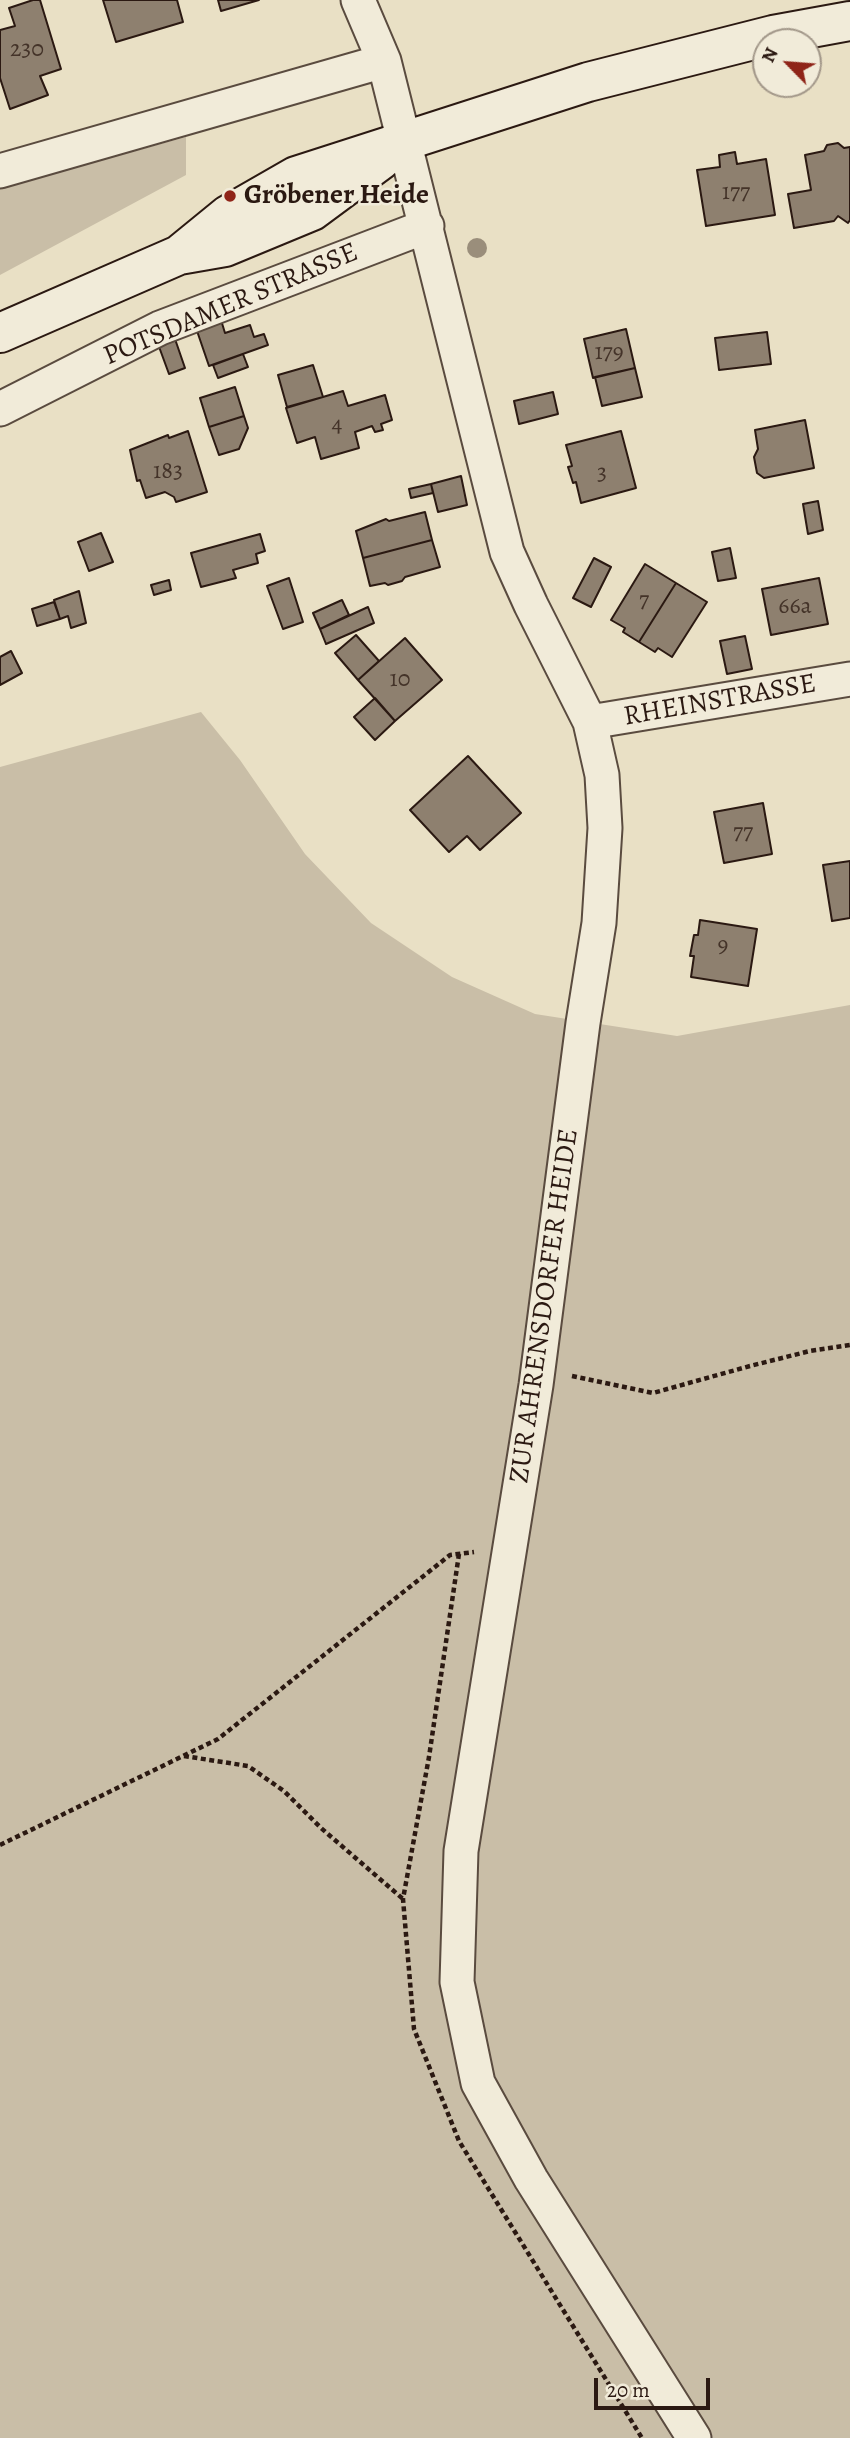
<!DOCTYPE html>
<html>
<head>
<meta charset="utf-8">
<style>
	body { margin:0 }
	#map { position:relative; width:850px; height:2438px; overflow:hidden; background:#e9e0c5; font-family:Alegreya,serif }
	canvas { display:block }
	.north { position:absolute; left:752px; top:28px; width:70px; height:70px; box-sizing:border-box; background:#f1ebd9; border:2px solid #a29789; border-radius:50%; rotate:295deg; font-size:19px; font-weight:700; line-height:28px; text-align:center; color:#2b1912 }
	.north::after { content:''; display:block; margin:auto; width:24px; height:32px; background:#8f2418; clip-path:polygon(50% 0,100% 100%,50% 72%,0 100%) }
	.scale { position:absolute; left:594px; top:2378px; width:116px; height:32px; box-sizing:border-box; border:4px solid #2b1912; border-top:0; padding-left:9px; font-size:21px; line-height:24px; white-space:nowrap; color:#2b1912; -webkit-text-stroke:5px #f1ebd9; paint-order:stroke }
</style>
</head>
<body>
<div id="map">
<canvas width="850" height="2438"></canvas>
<div class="north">N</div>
<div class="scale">20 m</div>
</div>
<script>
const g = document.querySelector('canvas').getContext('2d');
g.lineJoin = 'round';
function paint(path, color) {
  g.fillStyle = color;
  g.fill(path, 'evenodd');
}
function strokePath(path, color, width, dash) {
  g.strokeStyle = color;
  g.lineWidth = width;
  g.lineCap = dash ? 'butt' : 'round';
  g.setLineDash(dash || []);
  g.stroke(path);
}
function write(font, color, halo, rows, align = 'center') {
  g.font = font + ' Alegreya,serif';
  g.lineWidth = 5;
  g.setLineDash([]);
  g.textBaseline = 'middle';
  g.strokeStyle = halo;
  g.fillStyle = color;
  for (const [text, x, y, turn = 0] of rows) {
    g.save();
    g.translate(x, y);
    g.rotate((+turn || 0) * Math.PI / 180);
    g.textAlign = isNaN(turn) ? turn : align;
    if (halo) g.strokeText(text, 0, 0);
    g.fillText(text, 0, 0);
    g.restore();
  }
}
paint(new Path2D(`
	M186 137V175L0 275V188Z
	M201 712 240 760 305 854 371 923 452 977 535 1014 677 1036 850 1005V2438H0V767Z`), '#c9bea7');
const building = new Path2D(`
	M33 0H40L61 69 40 76 48 95 10 109 0 78V30L15 26 9 8Z
	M103 0H177L183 22 116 42Z
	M218 0H259L221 11Z
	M838 143 844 148 850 147V220L848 223 838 216 834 221 794 228 788 194 811 190 805 155 824 151 827 145Z
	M735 152 737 164 766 159 775 215 706 226 697 170 720 167 719 155Z
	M221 320 225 333 250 325 254 337 264 334 268 345 209 366 196 328Z
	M626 329 635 368 593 378 584 339Z
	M767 332 771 364 719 370 715 338Z
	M175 339 185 368 169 374 158 344Z
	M243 354 248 367 218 378 213 365Z
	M313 365 323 397 287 407 278 375Z
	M635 368 642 397 602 406 595 377Z
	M235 387 244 416 209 427 200 398Z
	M343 391 348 406 385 395 392 420 381 424 383 430 375 432 372 426 355 432 359 448 321 459 315 437 297 443 286 408Z
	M553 392 558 414 519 424 514 401Z
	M244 416 248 428 239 449 219 455 209 427Z
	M805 420 814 468 764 478 757 473 754 457 758 449 755 430Z
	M188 431 207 492 176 502 174 497 165 492 146 498 140 480 137 481 130 450 168 435 169 438Z
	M621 431 636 488 581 503 576 482 573 483 568 467 572 466 566 445Z
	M461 476 467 505 438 512 431 484Z
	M431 484 433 493 411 498 409 489Z
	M818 501 823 530 808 534 803 504Z
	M425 512 432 540 363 558 356 531 386 519 389 521Z
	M101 533 113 562 89 571 78 542Z
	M260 534 265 551 256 554 258 563 233 570 236 578 201 587 191 553Z
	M432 540 440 567 405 577 402 581 388 585 385 583 370 586 363 558Z
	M730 548 736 578 718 581 712 552Z
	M594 558 611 567 591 607 573 598Z
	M645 564 676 583 639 642 623 632 625 628 611 620Z
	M289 578 303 622 283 629 267 586Z
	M819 578 828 624 771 635 762 589Z
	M169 580 171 590 154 595 151 585Z
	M676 583 707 602 672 657 658 648 655 652 639 642Z
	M79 591 86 623 71 628 68 616 60 619 54 600Z
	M342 600 349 615 320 629 313 613Z
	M54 602 60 619 37 626 32 609Z
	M368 607 374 623 326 644 320 629Z
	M356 635 379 661 358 680 335 653Z
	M745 636 752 669 727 674 720 641Z
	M405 638 442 680 395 721 358 680Z
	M11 651 22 673 0 685V657Z
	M375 698 395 721 375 740 354 717Z
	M468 756 521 813 480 850 467 836 449 852 410 810Z
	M763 803 772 854 724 863 714 812Z
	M850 861V918L832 921 823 865Z
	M700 920 757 929 748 986 691 977 694 956H690L694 935H698Z`);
paint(building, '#8e806f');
strokePath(building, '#2b1912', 2);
const minor = new Path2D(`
	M358 0 384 61 507 552 531 605 590 722 602 775 605 828 599 923 583 1023 536 1385 461 1851 457 1982 478 2083 531 2179 694 2438
	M0 171 384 61
	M0 409 160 328 427 226
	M590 722 850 679`);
const secondary = new Path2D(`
	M179 255 228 215 296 176 588 82 773 35 850 21
	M0 333 179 255 225 247 312 211 381 160`);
strokePath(minor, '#5a4b3f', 37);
strokePath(secondary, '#2b1912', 42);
strokePath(new Path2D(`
	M572 1376 653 1393 750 1366 810 1351 850 1345
	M459 1554 429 1757 403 1899 414 2029 459 2141 642 2438
	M184 1756 248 1766 284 1791 321 1828 403 1899
	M0 1845 218 1739 450 1555 474 1552`), '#2b1912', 4.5, [5, 3.5]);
strokePath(minor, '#f1ebd9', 33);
strokePath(secondary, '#f1ebd9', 38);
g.fillStyle = '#9a8e7b';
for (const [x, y] of [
	[477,248]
]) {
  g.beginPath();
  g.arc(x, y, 10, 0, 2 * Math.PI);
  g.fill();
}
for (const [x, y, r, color] of [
	[230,196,7,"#8f2418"]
]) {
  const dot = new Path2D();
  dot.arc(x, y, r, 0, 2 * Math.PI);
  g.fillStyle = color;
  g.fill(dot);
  strokePath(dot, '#f1ebd9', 2.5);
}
write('24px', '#443329', null, [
	["230",27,50],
	["177",736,193],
	["179",609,353],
	["4",337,425],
	["183",168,472],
	["3",602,474],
	["7",644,601],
	["66a",795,607],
	["10",400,680],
	["77",743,833],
	["9",723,946]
]);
write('bold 28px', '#2b1912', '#f1ebd9', [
	["Gröbener Heide",244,196]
], 'left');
write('28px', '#2b1912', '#f1ebd9', [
	["POTSDAMER STRASSE",231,305,-23],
	["RHEINSTRASSE",720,701,-10],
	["ZUR AHRENSDORFER HEIDE",545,1306,-82]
]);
</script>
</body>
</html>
